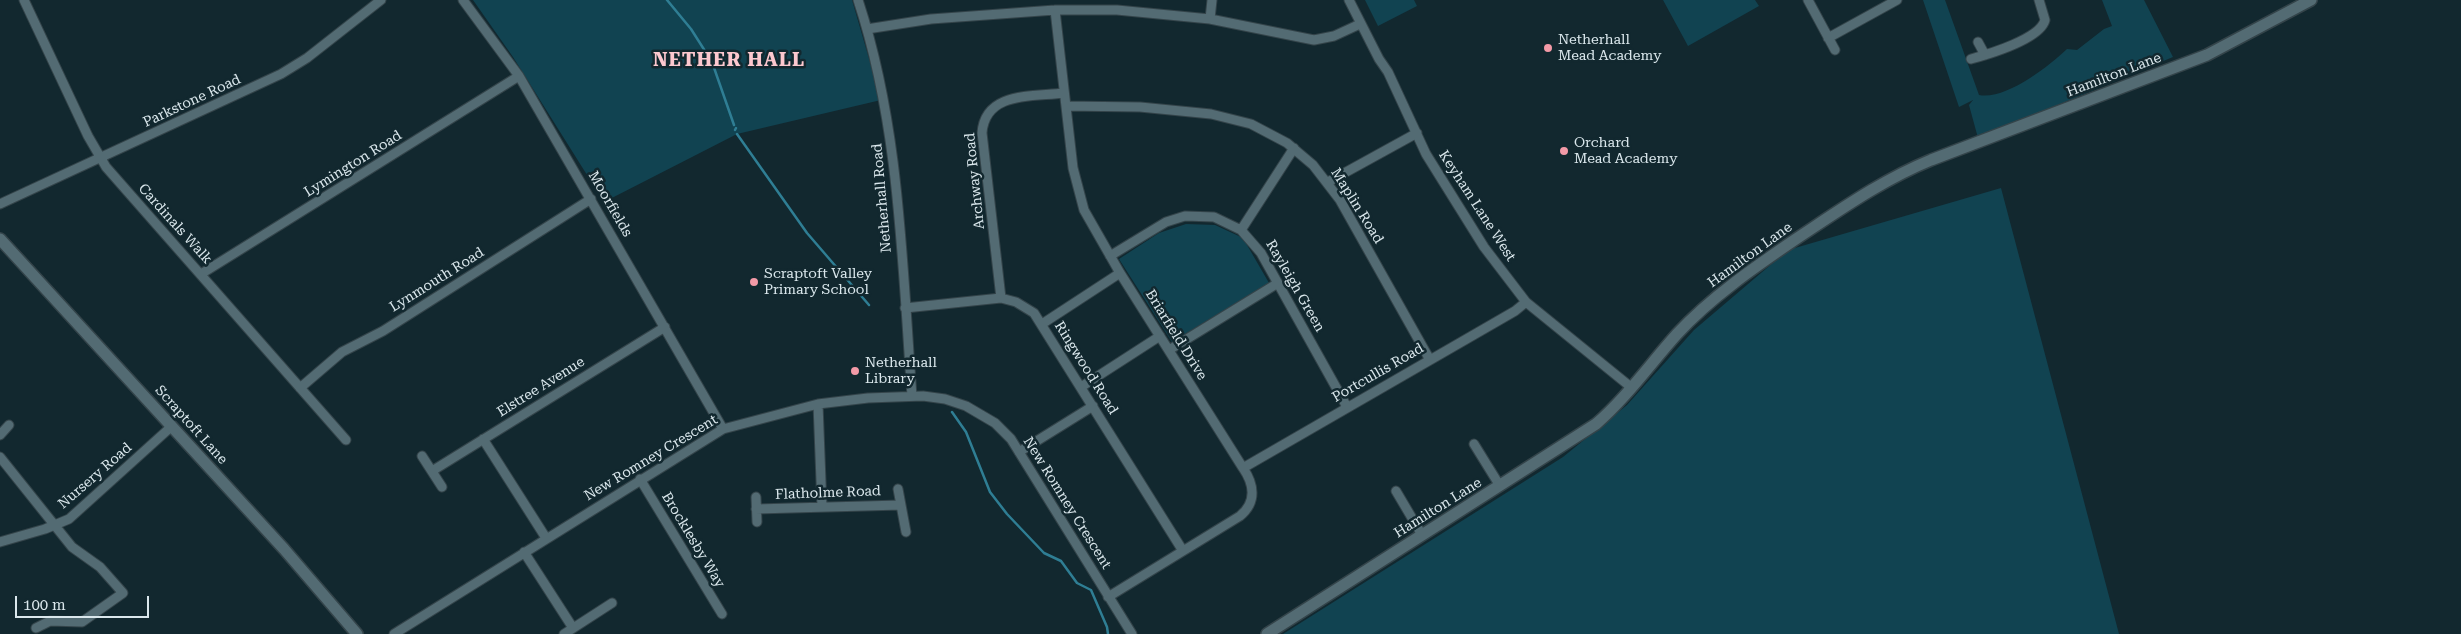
<!DOCTYPE html>
<html>
<head>
<meta charset="utf-8">
<style>
	body { margin:0 }
	#map { position:relative; width:2461px; height:634px; overflow:hidden; background:#12282f; font-family:"Roboto Serif",serif }
	canvas { display:block }
	.scale { position:absolute; left:15px; top:596px; width:134px; height:22px; box-sizing:border-box; border:2px solid #dae7ec; border-top:0; padding-left:6px; font-size:15px; line-height:18px; white-space:nowrap; color:#dae7ec; -webkit-text-stroke:4px #12282f; paint-order:stroke }
</style>
</head>
<body>
<div id="map">
<canvas width="2461" height="634"></canvas>
<div class="scale">100 m</div>
</div>
<script>
const g = document.querySelector('canvas').getContext('2d');
g.lineJoin = 'round';
function paint(path, color) {
  g.fillStyle = color;
  g.fill(path, 'evenodd');
}
function strokePath(path, color, width, dash) {
  g.strokeStyle = color;
  g.lineWidth = width;
  g.lineCap = dash ? 'butt' : 'round';
  g.setLineDash(dash || []);
  g.stroke(path);
}
function write(font, color, halo, rows, align = 'center') {
  g.font = font + ' "Roboto Serif",serif';
  g.lineWidth = 5;
  g.setLineDash([]);
  g.textBaseline = 'middle';
  g.strokeStyle = halo;
  g.fillStyle = color;
  for (const [text, x, y, turn = 0] of rows) {
    g.save();
    g.translate(x, y);
    g.rotate((+turn || 0) * Math.PI / 180);
    g.textAlign = isNaN(turn) ? turn : align;
    if (halo) g.strokeText(text, 0, 0);
    g.fillText(text, 0, 0);
    g.restore();
  }
}
paint(new Path2D(`
	M473 0H852L881 100 737 134 604 202 513 57Z
	M1365 0H1414L1417 6 1378 26Z
	M1663 0H1755L1759 6 1688 46Z
	M1923 0H1945L1979 95C2006 100 2048 67 2067 49L2077 50 2104 29 2112 26 2102 0H2144L2173 57 1978 138 1969 105 1973 100 1959 107Z
	M2001 188 2119 634H1283L1563 457 1627 405 1694 330 1788 250Z
	M1186 224 1215 225 1243 238 1269 283 1172 342 1119 259 1159 233Z`), '#114351');
strokePath(new Path2D(`
	M667 0 691 29 712 62 734 125
	M735 130 736 128
	M737 134 807 233 869 305
	M952 412 966 432 990 492 1007 514 1044 553 1061 561 1077 583 1091 590 1107 627 1108 634`), '#2f7e94', 2.5);
const minor = new Path2D(`
	M24 0 88 136 106 167 346 440
	M463 0 519 76 723 429
	M858 0C900 127 902 263 912 396
	M1349 0 1379 59 1388 72 1426 154 1484 247 1526 302 1632 388
	M1808 0 1835 50
	M1055 10 1073 168 1084 210 1120 273 1243 468C1254 484 1257 502 1240 516L1108 597
	M1210 19 1212 0
	M867 29 931 19 1055 10H1117L1210 19 1314 40 1334 36 1360 24
	M1828 38 1897 0
	M1978 42 1985 55
	M1971 59C1989 54 2040 39 2045 20L2039 0
	M1066 106 1140 107 1211 114 1251 124 1287 143 1313 165 1340 200 1430 360
	M1328 182 1417 133
	M0 204 281 74 307 58 381 0
	M1241 230 1294 148
	M1110 256 1166 222 1185 216 1214 217 1241 230 1261 253 1347 407
	M201 274 519 76
	M1001 298 982 133C985 91 1033 97 1064 93
	M905 308 1001 298 1016 302 1034 313 1183 551
	M1042 324 1120 273
	M1169 350 1278 283
	M1081 387 1160 336
	M300 388 342 352 383 331 591 199
	M818 404 822 507
	M0 435 9 425
	M483 439 546 538
	M1474 444 1500 486
	M1019 452 1093 406
	M422 456 442 487
	M0 457 72 547 100 567 123 593 82 622 50 621 36 628
	M1243 468 1515 311 1526 302
	M432 471 665 327
	M640 479 722 614
	M898 489 906 532
	M1396 491 1422 535
	M756 497 757 522
	M756 509 901 505
	M0 542 45 529 69 519 172 426
	M524 552 573 628
	M394 634 723 429 818 404 868 398 923 396 945 399 966 406 995 423 1011 439 1132 634
	M564 634 612 603`);
const tertiary = new Path2D(`
	M0 239 284 549 357 634
	M1267 634 1596 424C1627 397 1650 364 1677 334 1711 297 1755 267 1796 239 1840 210 1882 180 1931 160L2207 55 2311 0`);
strokePath(minor, '#34444a', 11);
strokePath(tertiary, '#34444a', 14);
strokePath(minor, '#536b73', 9);
strokePath(tertiary, '#536b73', 11);
for (const [x, y, r, color] of [
	[1548,48,5,"#f39aa7"],
	[1564,151,5,"#f39aa7"],
	[754,282,5,"#f39aa7"],
	[855,371,5,"#f39aa7"]
]) {
  const dot = new Path2D();
  dot.arc(x, y, r, 0, 2 * Math.PI);
  g.fillStyle = color;
  g.fill(dot);
  strokePath(dot, '#12282f', 2);
}
write('14px', '#dae7ec', '#12282f', [
	["Netherhall",1558,40],
	["Mead Academy",1558,56],
	["Orchard",1574,143],
	["Mead Academy",1574,159],
	["Scraptoft Valley",764,274],
	["Primary School",764,290],
	["Netherhall",865,363],
	["Library",865,379]
], 'left');
write('14px', '#dae7ec', '#12282f', [
	["Hamilton Lane",2114,75,-21],
	["Parkstone Road",192,101,-25],
	["Lymington Road",353,164,-32],
	["Archway Road",975,181,-96],
	["Netherhall Road",882,198,-95],
	["Moorfields",610,204,60],
	["Maplin Road",1357,206,58],
	["Keyham Lane West",1477,206,57],
	["Cardinals Walk",175,224,48],
	["Hamilton Lane",1750,255,-36],
	["Lynmouth Road",437,280,-32],
	["Rayleigh Green",1295,286,60],
	["Briarfield Drive",1176,335,58],
	["Ringwood Road",1086,368,58],
	["Portcullis Road",1378,373,-30],
	["Elstree Avenue",541,387,-32],
	["Scraptoft Lane",191,425,48],
	["New Romney Crescent",651,458,-31],
	["Nursery Road",95,476,-41],
	["Flatholme Road",828,493,-2],
	["New Romney Crescent",1067,503,58],
	["Hamilton Lane",1438,508,-32],
	["Brocklesby Way",693,540,59]
]);
g.letterSpacing = '1px';
write('bold 19px', '#fdc8cf', '#12282f', [
	["NETHER HALL",729,60]
]);
g.letterSpacing = '0px';
</script>
</body>
</html>
